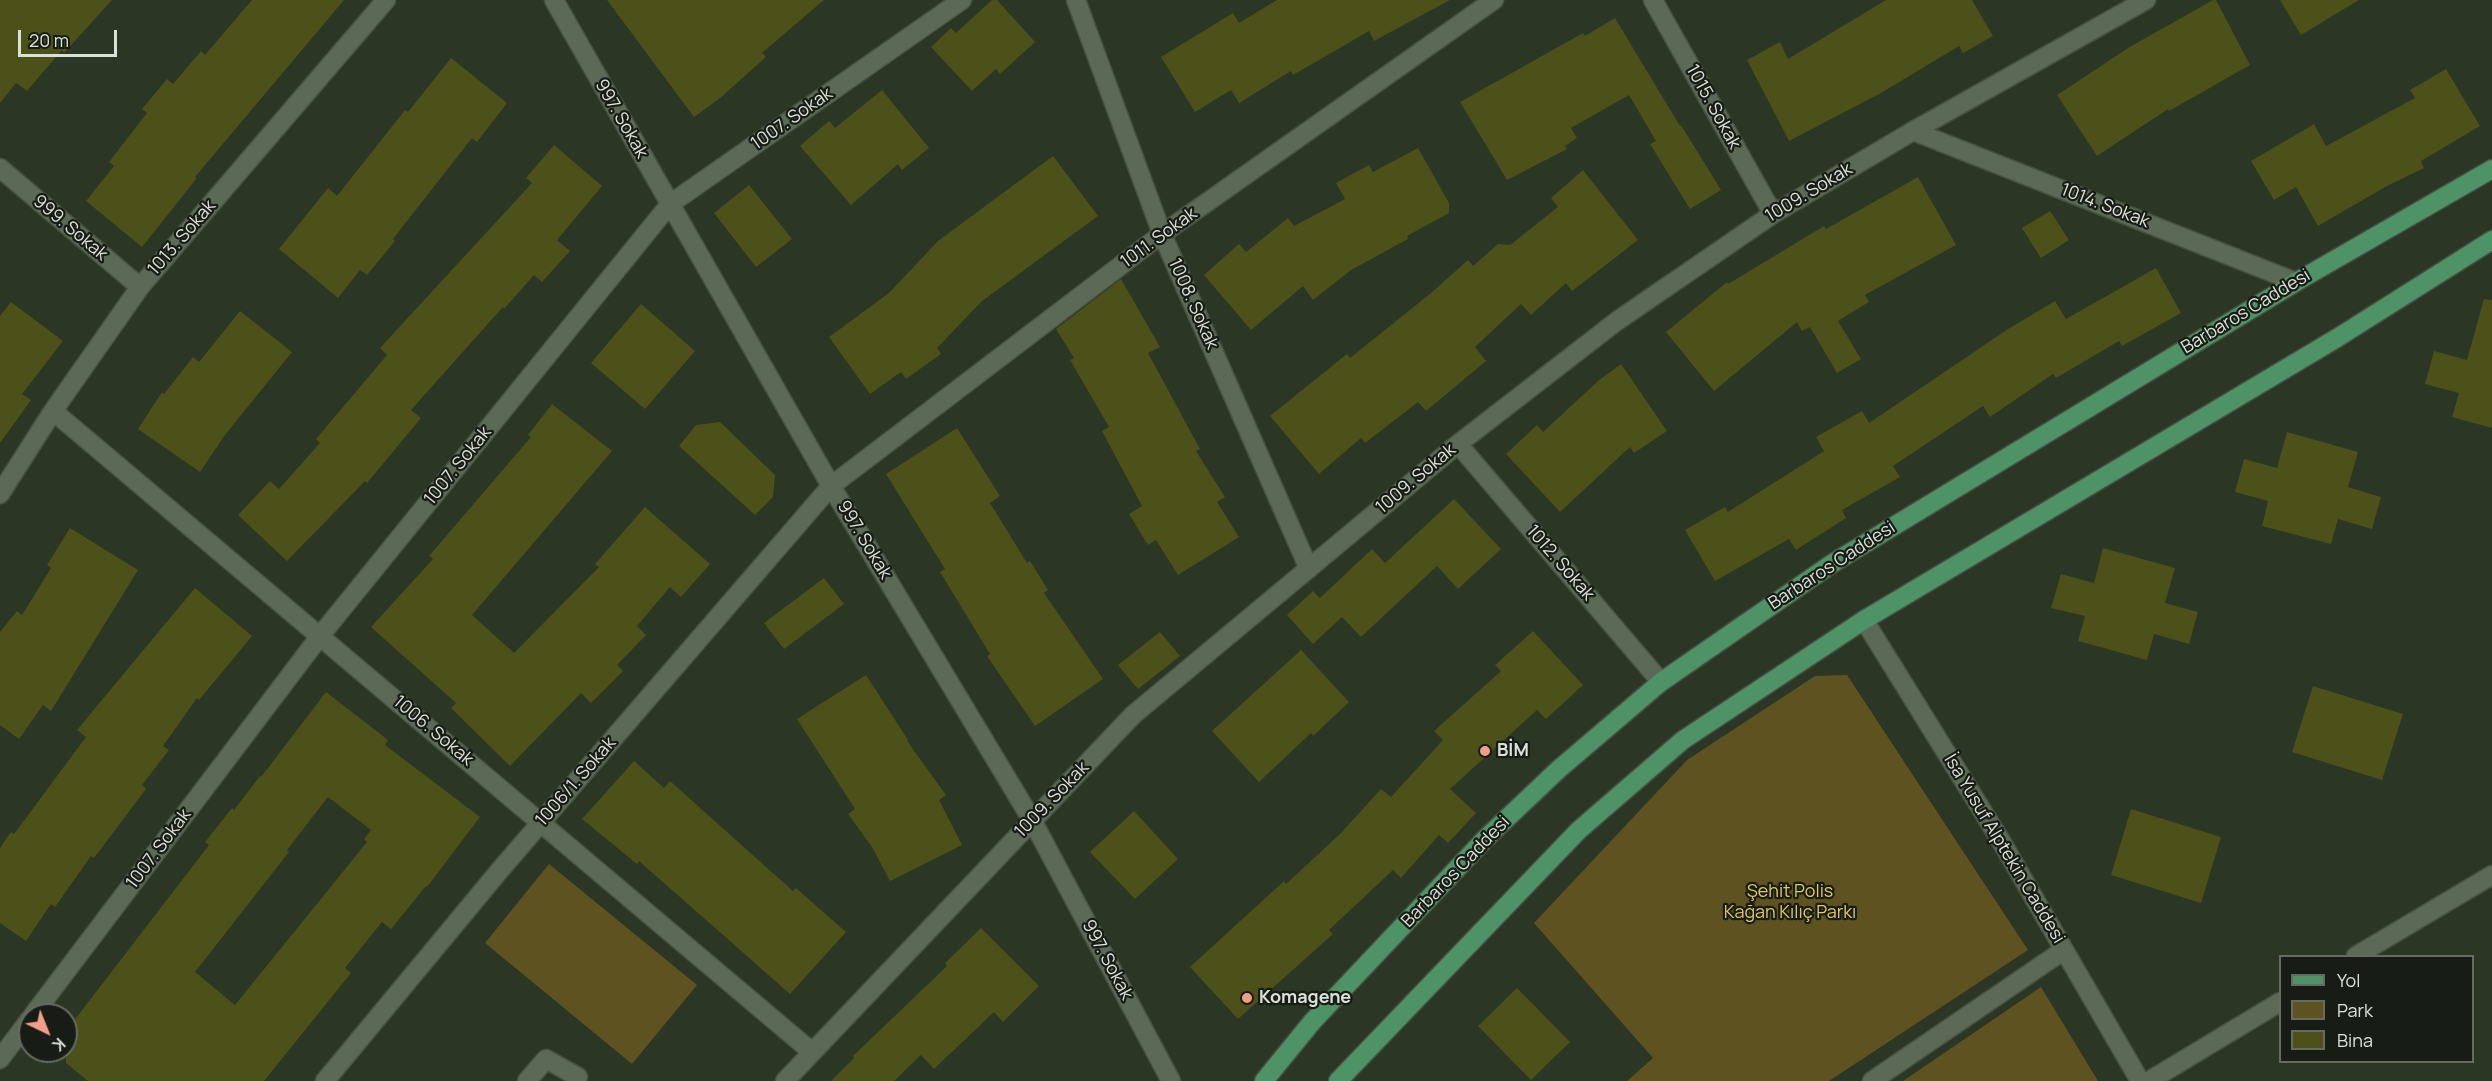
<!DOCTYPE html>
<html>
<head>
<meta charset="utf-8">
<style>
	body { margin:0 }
	#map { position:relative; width:2492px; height:1081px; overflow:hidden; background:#2b3625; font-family:Manrope,sans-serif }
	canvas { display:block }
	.legend { position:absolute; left:2279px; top:955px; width:195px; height:108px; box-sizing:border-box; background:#171c14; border:2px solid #656b62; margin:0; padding:8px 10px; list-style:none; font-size:18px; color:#dae1d7 }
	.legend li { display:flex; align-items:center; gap:12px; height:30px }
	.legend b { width:30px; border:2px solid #656b62 }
	.north { position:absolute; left:18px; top:1003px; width:60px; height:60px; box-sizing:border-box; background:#171c14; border:2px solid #656b62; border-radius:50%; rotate:137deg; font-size:16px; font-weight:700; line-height:24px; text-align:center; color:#dae1d7 }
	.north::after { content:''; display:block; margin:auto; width:21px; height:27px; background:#f49e89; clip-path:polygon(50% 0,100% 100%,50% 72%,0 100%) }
	.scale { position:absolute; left:18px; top:30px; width:99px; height:27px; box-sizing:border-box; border:3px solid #dae1d7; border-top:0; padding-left:8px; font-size:18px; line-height:21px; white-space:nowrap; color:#dae1d7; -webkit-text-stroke:4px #171c14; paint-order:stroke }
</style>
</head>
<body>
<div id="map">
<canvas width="2492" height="1081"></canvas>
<ul class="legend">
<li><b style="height:8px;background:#4e9368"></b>Yol</li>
<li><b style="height:16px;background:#5e5220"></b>Park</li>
<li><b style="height:16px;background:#4b5118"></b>Bina</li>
</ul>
<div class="north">K</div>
<div class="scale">20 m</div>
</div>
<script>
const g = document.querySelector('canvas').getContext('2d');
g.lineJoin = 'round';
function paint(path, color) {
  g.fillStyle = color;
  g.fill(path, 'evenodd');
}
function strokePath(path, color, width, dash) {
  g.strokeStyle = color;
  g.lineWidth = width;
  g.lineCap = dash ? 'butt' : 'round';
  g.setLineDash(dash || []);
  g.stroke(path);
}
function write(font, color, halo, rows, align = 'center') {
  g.font = font + ' Manrope,sans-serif';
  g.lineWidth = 4.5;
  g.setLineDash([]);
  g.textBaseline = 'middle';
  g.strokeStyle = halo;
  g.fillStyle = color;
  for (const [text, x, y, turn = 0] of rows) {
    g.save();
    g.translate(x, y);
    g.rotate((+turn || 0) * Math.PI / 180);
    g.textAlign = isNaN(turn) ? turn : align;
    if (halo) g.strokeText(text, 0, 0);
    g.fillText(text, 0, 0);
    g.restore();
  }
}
paint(new Path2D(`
	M1847 675 2028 950 1829 1081H1627L1653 1058 1534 923 1687 760 1815 676Z
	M549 864 697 985 632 1064 485 943Z
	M2041 987 2098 1081H1903Z`), '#5e5220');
paint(new Path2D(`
	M0 0H112L64 53 62 50 27 91 16 83 0 103Z
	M252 0H344L195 177 197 178 142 247 86 201 114 166 109 162 147 113 142 109 167 79 173 84 201 51 205 55Z
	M607 0H824L762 53 766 57 719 99 694 117Z
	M992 0H997L1035 42 1000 74 996 69 972 91 931 47 951 28 956 33Z
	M1277 0H1450L1374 41 1369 31 1293 75 1291 71 1239 103 1231 90 1195 112 1161 57 1233 13 1239 23Z
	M1886 0H1972L1993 36 1963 53 1959 46 1881 93 1789 141 1747 60 1780 42 1788 59Z
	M2213 0H2216L2250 65 2169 111 2168 109 2097 156 2057 95 2128 48Z
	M2280 0H2359L2301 35Z
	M1615 18 1680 126 1681 125 1721 190 1690 209 1650 144 1656 141 1629 95 1571 128 1577 138 1565 146 1567 149 1507 180 1460 102 1583 33 1585 36Z
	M451 58 507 103 477 142 472 138 393 239 395 241 367 275 360 270 338 298 279 249 328 188 337 196 405 110 408 112Z
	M2446 69 2480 126 2421 161 2424 168 2385 187 2318 226 2296 187 2274 200 2251 161 2314 124 2326 146 2415 98 2410 90Z
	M882 90 929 148 902 170 898 164 851 205 800 146 829 121 835 128Z
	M554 145 602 186 557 240 570 251 542 282 534 275 504 309 503 307 411 410 421 418 367 483 365 481 287 561 238 515 270 481 279 489 320 443 316 439 387 355 380 348 532 183 526 178Z
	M1418 148 1449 203V213L1407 236 1408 239 1351 270 1313 300 1303 286 1251 330 1204 275 1239 244 1246 252 1288 218 1294 226 1345 199 1336 183 1369 165 1373 172Z
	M1053 156 1098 216 982 301 937 348 941 354 906 379 901 372 870 394 829 337 889 293 938 241Z
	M1583 170 1638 240 1572 291 1566 283 1531 315 1521 304 1475 347 1486 361 1426 411 1418 402 1365 443 1361 438 1319 474 1270 416 1347 354 1350 358 1431 293 1468 260 1473 266 1498 244 1510 245 1558 207 1551 198Z
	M1918 177 1956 245 1865 295 1869 302 1838 321 1861 359 1837 373 1810 327 1802 331 1797 322 1714 391 1666 332 1727 282 1728 284 1824 226 1826 229Z
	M749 185 792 239 756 267 714 213Z
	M2050 211 2069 240 2041 258 2022 228Z
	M2156 268 2181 313 2122 346 2119 341 2056 378 2053 374 1990 417 1983 406 1893 466 1900 477 1842 510 1846 518 1796 550 1789 539 1715 581 1685 530 1725 507 1728 512 1824 451 1816 437 1862 411 1869 423 2008 329 2055 301 2066 319Z
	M1121 279 1160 347 1148 353 1200 449 1196 451 1225 497 1217 502 1239 537 1178 575 1156 540 1148 545 1129 514 1142 506 1102 431 1109 427 1070 360 1074 358 1056 329Z
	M2484 299 2492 300V428L2452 417 2459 393 2425 384 2434 351 2467 360Z
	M11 302 63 341 22 394 31 400 0 443V316Z
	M641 304 695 351 645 409 591 363Z
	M240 311 292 352 225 435 200 472 138 429 162 392 164 394 193 357 199 362Z
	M1621 364 1667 431 1634 453 1630 447 1560 512 1506 454 1537 425 1543 432 1598 381Z
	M552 404 612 451 472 615 514 653 599 567 595 564 645 507 710 564 681 597 670 587 637 626 646 635 617 665 623 671 591 703 581 693 510 766 451 708 456 703 371 627 433 559 429 556 531 437 528 435Z
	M720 422 775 475 773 497 755 515 679 446 696 425Z
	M957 428 1000 496 990 503 1027 563 1030 561 1048 590 1044 593 1103 679 1035 726 987 656 990 654 940 572 945 569 886 474Z
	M2287 432 2358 452 2348 487 2381 497 2372 529 2338 519 2331 544 2262 526 2268 501 2235 492 2244 459 2277 468Z
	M1454 499 1501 549 1458 589 1437 566 1361 637 1342 617 1313 644 1287 615 1313 591 1320 598 1372 549 1385 563Z
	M70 528 138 570 51 711 43 705 19 739 0 725V632L17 611 22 615 51 568 47 565Z
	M2103 548 2175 568 2165 603 2198 612 2189 644 2154 634 2147 660 2078 641 2085 616 2051 608 2061 574 2094 583Z
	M824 578 844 604 784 649 764 623Z
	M195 588 252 636 199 700 197 698 163 746 169 750 142 785 146 789 94 858 91 856 55 907 51 904 26 941 0 923V848L11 832 14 834 86 737 77 730Z
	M1533 631 1583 685 1546 719 1537 710 1450 789 1476 813 1448 843 1439 835 1401 878 1393 870 1329 930 1333 934 1238 1019 1190 967 1284 881 1286 884 1341 833 1381 789 1391 797 1443 740 1434 731 1501 671 1495 665Z
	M1160 632 1180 656 1138 689 1118 665Z
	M1301 650 1349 702 1313 736 1311 733 1259 782 1212 731Z
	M866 675 908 740 907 741 946 795 939 800 962 845 890 881 872 847 848 814 855 809 797 719Z
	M2313 686 2403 714 2382 780 2292 752Z
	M326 692 388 740 385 745 480 817 427 887 426 886 391 929 382 922 345 968 351 973 264 1081H88L66 1063V1031L209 845 205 842 232 808 234 810 260 776 261 777ZM328 797 371 830 364 839 367 842 235 1005 195 972 289 852 287 850Z
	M634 761 664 788 670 781 793 891 796 888 846 932 790 994 639 861 637 864 582 819Z
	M2131 809 2221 837 2201 903 2111 875Z
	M1134 811 1178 859 1135 899 1090 852Z
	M981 928 1039 986 1003 1022 994 1012 934 1069 921 1055 894 1081H831L854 1058 853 1056 947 966 945 963Z
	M1517 988 1570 1042 1531 1080 1478 1026Z`), '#4b5118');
const minor = new Path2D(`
	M554 0 831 486 1032 820 1171 1081
	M1076 0 1162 234 1309 569
	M1653 0 1773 214
	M1913 131 2296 282
	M0 168 140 287
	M53 411 812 1052
	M1458 444 1661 682
	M0 494 53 411 140 287 386 0
	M1864 620 2001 841 2140 1081
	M2356 956 2492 875
	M33 1015 320 636 670 204 962 0
	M0 1059 30 1019
	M325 1081 500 870 831 486 1162 234 1494 0
	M527 1081 546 1059 578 1077
	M785 1081 1133 715 1458 444 1617 321 1773 214 1913 131 2146 0
	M1872 1081 2064 950
	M2149 1081 2280 1002`);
const major = new Path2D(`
	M1264 1081 1312 1022 1485 839 1559 769 1661 682 1833 563 2296 282 2492 169
	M1338 1081 1579 830 1683 740 1864 620 2337 338 2492 240`);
strokePath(minor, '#475142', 21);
strokePath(major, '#475142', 21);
strokePath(minor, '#5c6956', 18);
strokePath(major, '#4e9368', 18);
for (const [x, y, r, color] of [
	[1485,751,6,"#f49e89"],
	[1247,998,6,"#f49e89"]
]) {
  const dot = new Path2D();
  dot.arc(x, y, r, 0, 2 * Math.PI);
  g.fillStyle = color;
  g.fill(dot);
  strokePath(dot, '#171c14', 2);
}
write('18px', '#dae1d7', '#171c14', [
	["1015. Sokak",1713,107,61],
	["997. Sokak",621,119,60],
	["1007. Sokak",792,119,-35],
	["1009. Sokak",1809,193,-31],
	["1014. Sokak",2105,206,21],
	["999. Sokak",70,228,40],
	["1013. Sokak",182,238,-49],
	["1011. Sokak",1159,238,-36],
	["1008. Sokak",1193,304,66],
	["Barbaros Caddesi",2246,312,-31],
	["1007. Sokak",458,466,-51],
	["1009. Sokak",1416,479,-40],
	["997. Sokak",864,540,59],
	["1012. Sokak",1560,563,49],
	["Barbaros Caddesi",1832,566,-33],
	["1006. Sokak",433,731,40],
	["1006/1. Sokak",576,782,-49],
	["1009. Sokak",1052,800,-46],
	["1007. Sokak",159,849,-53],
	["İsa Yusuf Alptekin Caddesi",2004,849,59],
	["Barbaros Caddesi",1456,872,-46],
	["997. Sokak",1107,960,62]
]);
write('bold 18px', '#dae1d7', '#171c14', [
	["BİM",1497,751],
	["Komagene",1259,998]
], 'left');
write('18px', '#e3c85e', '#171c14', [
	["Şehit Polis",1790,892],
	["Kağan Kılıç Parkı",1790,913]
]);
</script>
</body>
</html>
